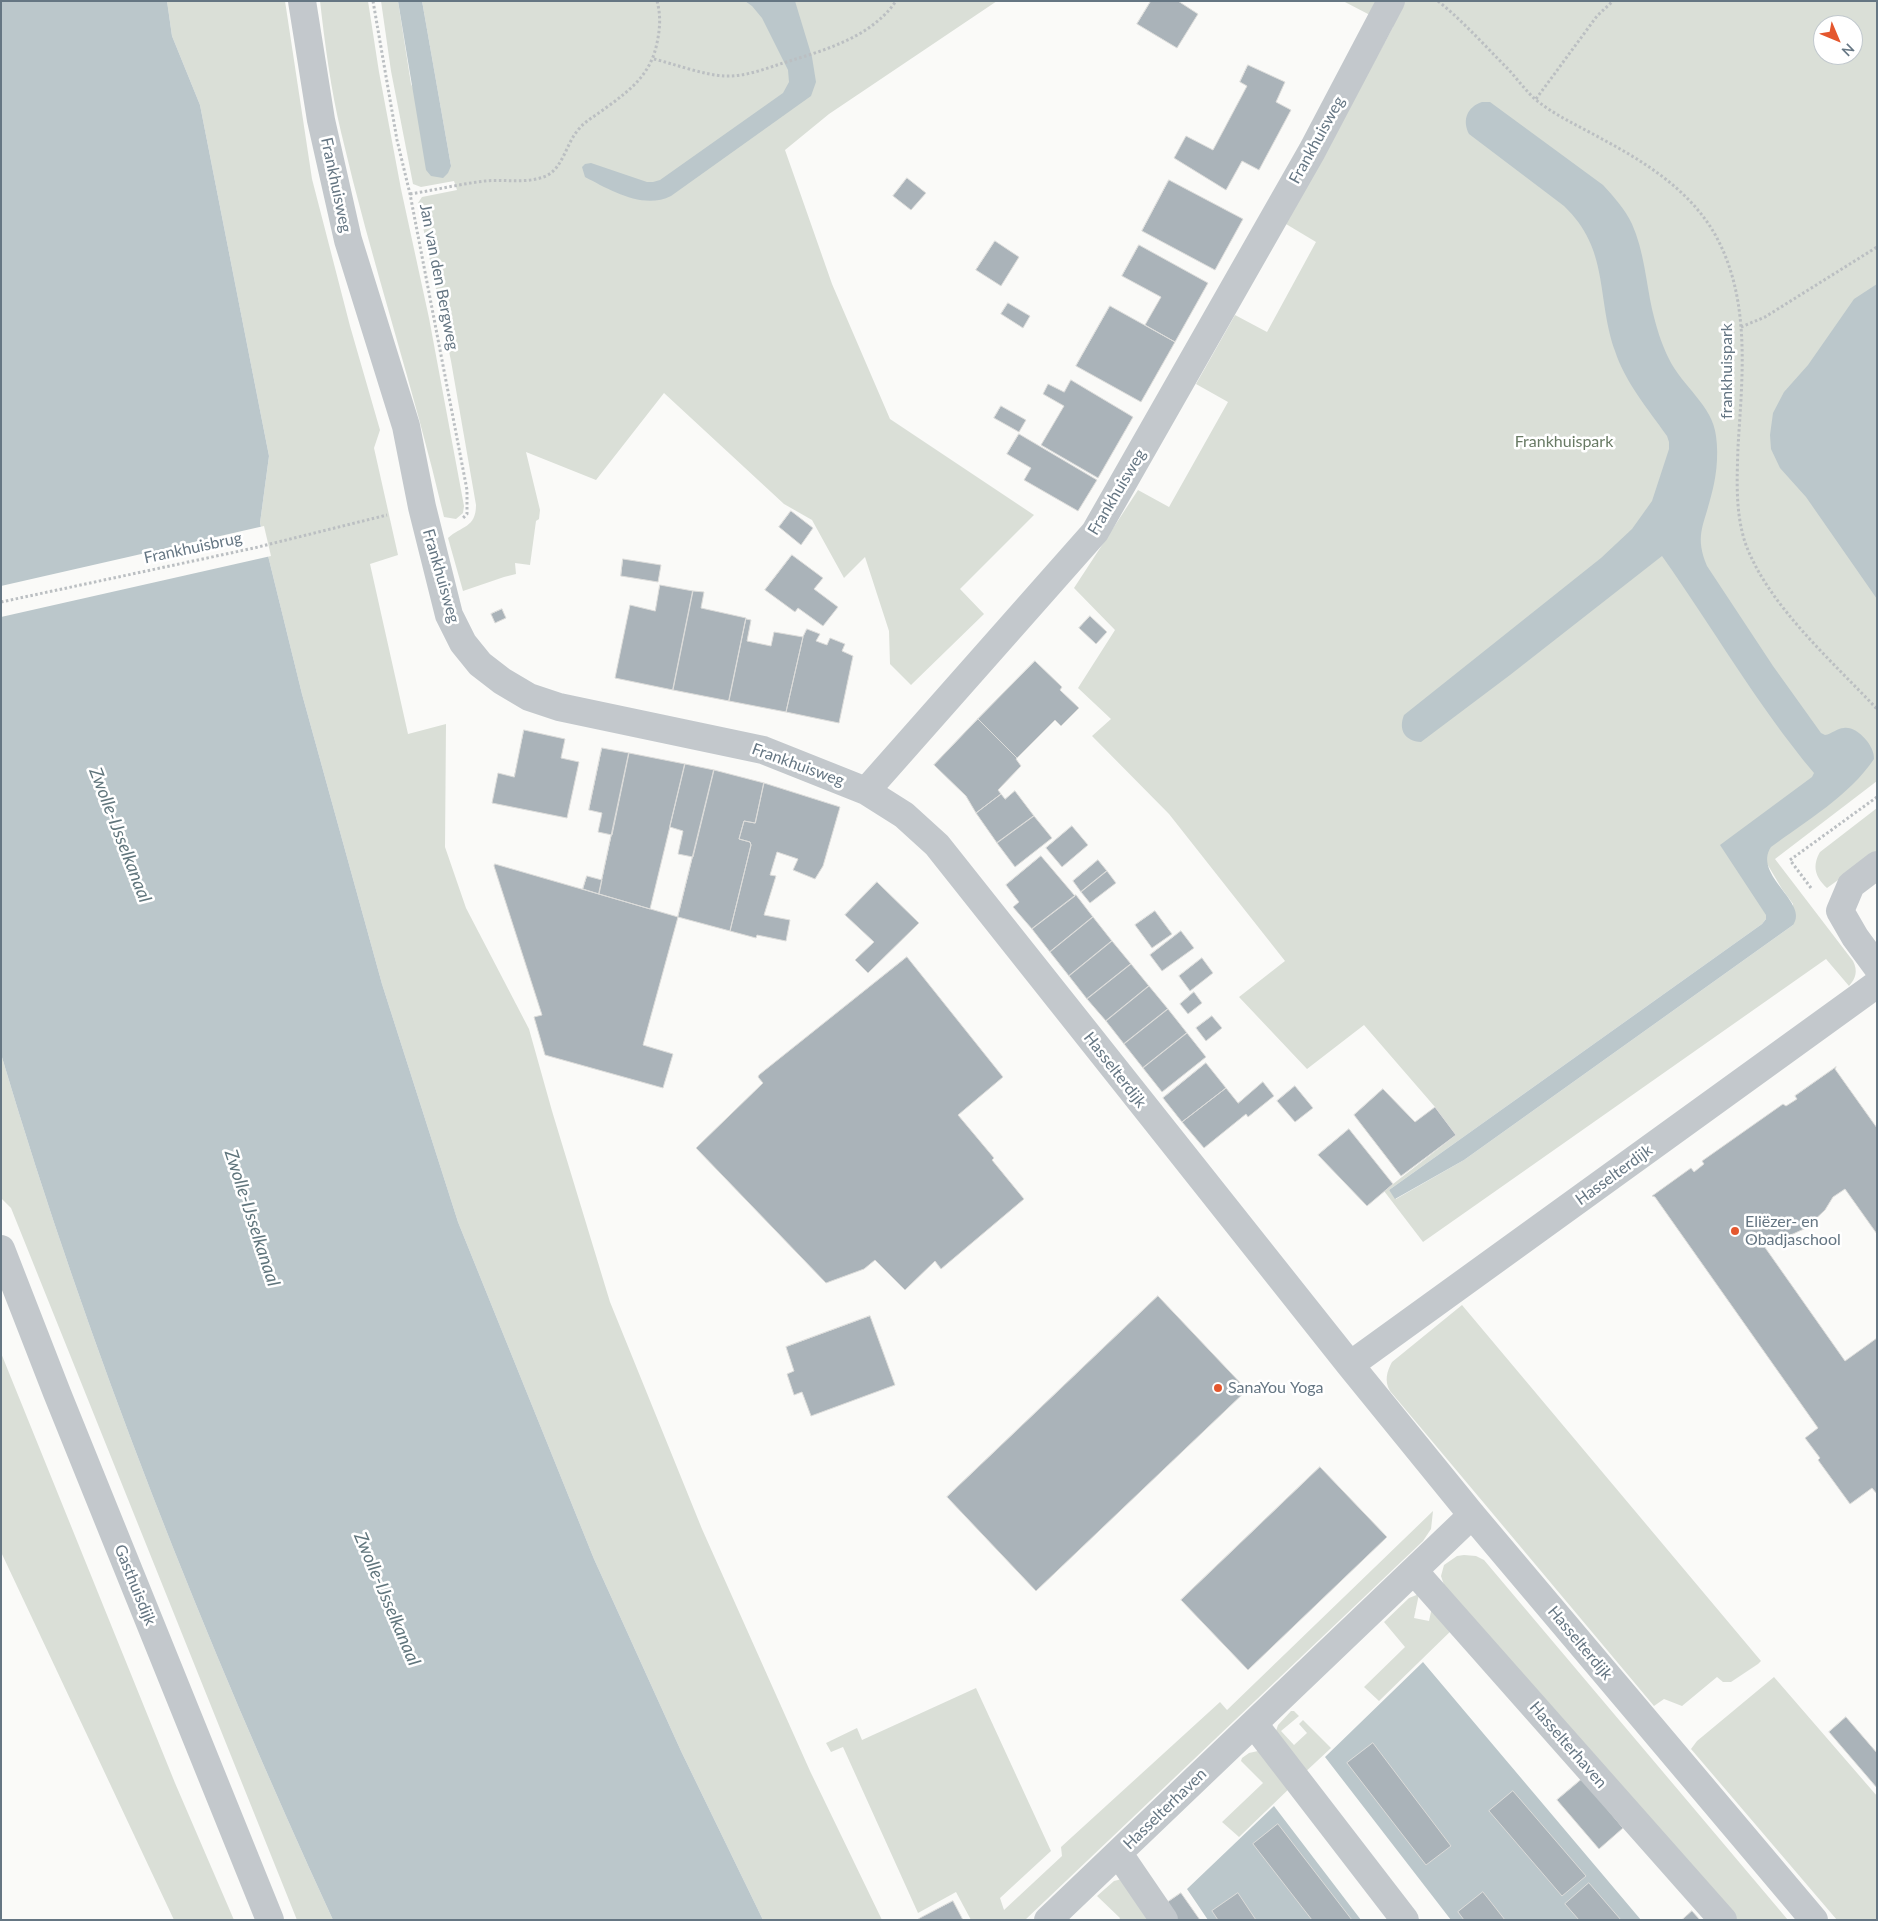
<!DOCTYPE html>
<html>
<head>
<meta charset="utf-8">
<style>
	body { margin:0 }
	#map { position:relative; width:1878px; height:1921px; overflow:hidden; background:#fafaf8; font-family:Lato,sans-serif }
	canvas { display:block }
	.frame { position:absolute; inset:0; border:2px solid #657683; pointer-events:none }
	.north { position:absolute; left:1813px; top:15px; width:50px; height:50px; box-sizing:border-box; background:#fff; border:1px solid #c1c8cd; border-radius:50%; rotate:135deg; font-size:14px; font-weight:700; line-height:20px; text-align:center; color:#657683 }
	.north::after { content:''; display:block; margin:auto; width:18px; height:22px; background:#e4572e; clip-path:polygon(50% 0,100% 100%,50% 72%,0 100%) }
</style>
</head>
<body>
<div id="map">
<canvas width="1878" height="1921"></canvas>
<div class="frame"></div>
<div class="north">N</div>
</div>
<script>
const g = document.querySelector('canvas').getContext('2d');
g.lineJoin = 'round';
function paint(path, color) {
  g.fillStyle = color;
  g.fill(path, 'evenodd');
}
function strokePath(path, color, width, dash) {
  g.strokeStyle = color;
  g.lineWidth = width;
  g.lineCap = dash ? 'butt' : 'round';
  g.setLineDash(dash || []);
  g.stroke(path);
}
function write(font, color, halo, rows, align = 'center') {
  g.font = font + ' Lato,sans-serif';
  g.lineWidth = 5;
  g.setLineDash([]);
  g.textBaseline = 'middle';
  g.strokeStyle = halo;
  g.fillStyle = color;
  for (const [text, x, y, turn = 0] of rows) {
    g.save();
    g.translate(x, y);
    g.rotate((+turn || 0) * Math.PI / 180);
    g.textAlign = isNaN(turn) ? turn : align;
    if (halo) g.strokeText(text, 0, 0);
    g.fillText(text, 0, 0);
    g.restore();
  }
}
paint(new Path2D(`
	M167 1H285L312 179 350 326 380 430 374 448 398 555 370 564 408 734 446 724 445 847 466 908 529 1029 552 1111 610 1302 702 1529 810 1771 882 1920H763L681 1751 594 1559 458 1222 382 984 302 694 260 523 269 456 200 105 172 36Z
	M320 1H368L379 72 401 189 429 318 464 506 463 513 456 519 444 517C414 388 371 261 341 132 331 90 325 45 320 1Z
	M381 1H398L411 84 451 166 422 1H997L829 114 785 150 832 284 890 419 1034 515 960 589 984 614 911 685 890 664 889 631 865 557 844 578 812 520 784 504 664 393 596 480 526 452 540 510 539 519 536 521 530 565 515 563 516 574 504 577 463 591 448 538C461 526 476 528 476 505L451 361 418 203 422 197 457 190 454 181 421 187 413 184 391 71Z
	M1343 1H1877V781L1775 859 1853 961C1858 971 1856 978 1849 986L1826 959 1423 1242 1384 1191 1456 1135 1435 1107 1364 1025 1307 1069 1239 997 1285 961 1169 814 1092 736 1111 719 1078 688 1115 630 1074 588 1138 490 1169 507 1228 402 1196 384 1235 315 1267 332 1316 242 1286 224 1393 27ZM1823 25H1853V55H1823ZM1766 862 1782 889 1793 904V925L1464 1160 1396 1199 1389 1190 1762 924 1766 919Z
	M1877 808V852L1827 888C1815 877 1812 866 1820 852Z
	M1 1054C89 1351 204 1639 333 1920H297L11 1208 1 1198Z
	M1462 1305 1761 1661 1758 1664 1731 1682H1723L1717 1677 1682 1706 1664 1699 1654 1706 1390 1391C1384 1381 1387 1371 1392 1362Z
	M1 1353 175 1783 234 1920H174L1 1552Z
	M1433 1511 1431 1529 1423 1541 1025 1920H971L956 1892 918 1913 843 1747 831 1752 826 1743 857 1728 862 1740 976 1688 1051 1851 1000 1898 1004 1910 1062 1856 1061 1847 1220 1702 1227 1710Z
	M1464 1555 1476 1556 1484 1560 1788 1920H1726L1444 1585 1441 1576 1444 1565 1457 1556Z
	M1419 1594 1414 1618 1429 1621 1434 1598 1457 1625 1379 1701 1364 1687 1405 1647 1384 1622 1409 1598Z
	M1774 1677 1877 1796V1920H1837L1691 1749 1697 1741Z
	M1291 1711H1294L1299 1716 1281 1731 1294 1745 1307 1733 1299 1724 1303 1720 1331 1748 1301 1776 1275 1734 1278 1725Z
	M1258 1751 1293 1785 1239 1837 1222 1822 1263 1783 1241 1761 1242 1758 1249 1753Z
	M1122 1879 1154 1920H1119L1120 1918 1097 1896 1114 1881Z`), '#dadfd7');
paint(new Path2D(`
	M1 1H167L172 36 200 105 269 456 260 523 302 694 382 984 458 1222 594 1559 681 1751 763 1920H333C204 1639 89 1351 1 1054Z
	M398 1H422L451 166 448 173 443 178 431 176 426 170Z
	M745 1H795L812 57 816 82 811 96 671 196C643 210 610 190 585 177L582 167 585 164 591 163 647 182H653L660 180 783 93 789 82 788 70 762 18 752 6Z
	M1482 102H1490L1603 185C1614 197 1625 209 1632 224 1644 251 1646 281 1652 309 1656 326 1661 343 1669 359 1682 386 1713 406 1716 436 1719 457 1716 480 1710 500 1703 527 1695 537 1707 566L1773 666 1821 733 1825 735C1832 734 1837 728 1844 728 1857 726 1875 746 1874 759 1849 796 1806 821 1771 847 1752 875 1810 903 1793 925L1464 1160 1395 1199 1389 1190 1762 924 1766 919V915L1720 845 1812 777 1814 773C1757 705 1713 628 1662 556L1510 675 1421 742C1405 741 1398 730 1404 715L1601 558 1632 529 1652 501 1669 449V442L1667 436C1648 409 1625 382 1615 351 1596 296 1610 250 1564 206L1469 134C1462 120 1467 107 1482 102Z
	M1877 284V599L1806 497 1780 468 1771 449 1770 435 1773 413 1784 392 1808 365 1854 299Z
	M1423 1662 1641 1920H1451L1325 1757Z
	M1274 1806 1361 1920H1208L1187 1889Z`), '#bbc7cb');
paint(new Path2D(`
	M264 526 271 556 1 617V586Z`), '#fafaf8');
const building = new Path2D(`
	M1151 1H1178L1198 14 1177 48 1137 24Z
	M1248 65 1285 82 1276 102 1291 110 1259 170 1242 161 1226 190 1174 158 1186 136 1213 150 1247 86 1240 82Z
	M907 178 926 193 911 210 893 196Z
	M1169 180 1243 219 1215 270 1142 231Z
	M995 241 1019 257 1001 286 976 270Z
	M1139 245 1208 283 1175 342 1145 325 1161 297 1122 276Z
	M1008 303 1030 316 1023 328 1001 314Z
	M1110 306 1175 342 1141 402 1076 366Z
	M1071 380 1133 417 1098 478 1041 445 1064 406 1043 394 1048 384 1064 392Z
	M1001 406 1026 420 1019 432 994 418Z
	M1019 434 1097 480 1078 511 1024 480 1031 468 1007 454Z
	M791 511 813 528 801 545 779 527Z
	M792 555 823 578 814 589 838 607 823 626 798 608 795 612 765 590Z
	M623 559 661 565 658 582 621 576Z
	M660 585 693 591 673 690 615 678 630 605 655 611Z
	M693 591 704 592 701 608 746 618 729 701 673 690Z
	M502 609 506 618 495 623 491 614Z
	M1090 616 1107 632 1096 644 1079 628Z
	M746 619 751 620 747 641 771 646 774 632 803 637 786 712 729 701Z
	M807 629 820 634 816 641 827 645 830 638 845 644 842 651 853 656 839 723 786 712 803 637Z
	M1035 661 1062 687 1060 690 1079 708 1061 726 1055 720 1017 758 978 719Z
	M978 719 1017 758 1016 759 1021 766 998 790 1001 794 976 813 966 796 934 765Z
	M524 730 565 739 561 758 579 762 567 818 492 803 498 773 514 777Z
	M602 748 629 753 612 835 598 832 602 813 589 810Z
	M629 753 685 764 650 909 599 894Z
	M685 764 714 770 693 857 678 854 683 831 670 827Z
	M714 770 764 783 755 823 744 821 739 839 750 842 751 845 730 931 678 917Z
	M764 783 840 807 823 866 815 879 793 870 798 859 777 852 770 875 776 876 764 915 790 920 786 941 757 935 756 938 730 931 751 845 750 842 739 839 744 821 755 823Z
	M1015 791 1034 816 997 843 976 813 1001 794 1005 799Z
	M1034 816 1052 838 1015 867 997 843Z
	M1072 826 1088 845 1062 867 1046 848Z
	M1041 856 1075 896 1032 929 1013 907 1019 902 1006 885Z
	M1098 860 1107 871 1081 892 1073 881Z
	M495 864 678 917 643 1045 673 1054 663 1088 545 1055 534 1017 542 1015 494 866Z
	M1107 871 1116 883 1090 903 1081 892Z
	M587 876 602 880 599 894 583 889Z
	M877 882 919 923 868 973 855 960 874 942 845 915Z
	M1076 895 1093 917 1050 952 1032 929Z
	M1155 911 1172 934 1152 948 1135 925Z
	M1093 917 1112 941 1069 976 1050 952Z
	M1181 931 1194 948 1162 971 1150 955Z
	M1112 941 1131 964 1087 999 1069 976Z
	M907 957 1003 1077 958 1115 994 1158 992 1160 1024 1199 941 1269 935 1261 905 1290 875 1260 864 1269 826 1283 696 1148 763 1083 758 1077 759 1075Z
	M1202 958 1213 973 1190 991 1179 976Z
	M1131 964 1149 986 1106 1021 1087 999Z
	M1149 986 1168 1009 1124 1044 1106 1021Z
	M1194 992 1202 1003 1188 1014 1180 1004Z
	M1168 1009 1187 1033 1143 1068 1124 1044Z
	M1212 1016 1222 1028 1206 1041 1196 1028Z
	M1187 1033 1206 1057 1162 1092 1143 1068Z
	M1206 1063 1226 1088 1182 1122 1163 1098Z
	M1836 1067 1835 1069 1877 1128V1234L1845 1189 1833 1197 1825 1210 1806 1228 1793 1234 1776 1239 1775 1238 1764 1246 1845 1361 1877 1338V1494L1872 1488 1850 1504 1818 1460 1820 1458 1805 1438 1818 1428 1655 1197 1652 1196 1691 1168 1694 1172 1704 1164 1702 1161 1783 1104 1786 1106 1797 1099 1795 1096Z
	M1263 1082 1274 1096 1248 1117 1246 1114 1204 1148 1182 1122 1226 1088 1238 1103Z
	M1295 1086 1313 1108 1295 1122 1277 1101Z
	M1383 1089 1415 1122 1435 1107 1456 1135 1401 1176 1354 1115Z
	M1349 1129 1393 1184 1367 1206 1318 1155Z
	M1158 1296 1247 1390 1036 1591 947 1497Z
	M870 1316 895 1385 811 1416 802 1392 794 1395 787 1374 794 1371 786 1347Z
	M1320 1467 1387 1537 1248 1670 1181 1600Z
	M1846 1717 1877 1753V1788L1829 1732Z
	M1373 1743 1451 1846 1426 1865 1347 1763Z
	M1582 1779 1623 1828 1599 1849 1557 1800Z
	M1513 1791 1586 1876 1562 1896 1489 1811Z
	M1278 1824 1352 1920H1312L1253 1844Z
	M1589 1883 1621 1920H1579L1565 1904Z
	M1483 1892 1505 1920H1464L1458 1912Z
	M1181 1893 1200 1920H1176L1165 1904Z
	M1238 1893 1256 1920H1218L1212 1911Z
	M953 1901 963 1920H917L920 1918Z
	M1692 1911 1700 1920H1682Z`);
paint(building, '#aab3b9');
strokePath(building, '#dcdcda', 1);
strokePath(new Path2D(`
	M373 1 397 140 410 194 467 490V514L462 519
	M1438 1C1464 22 1486 47 1509 70 1518 80 1526 91 1536 100 1556 116 1579 126 1602 139 1647 163 1694 193 1718 240 1751 304 1742 379 1738 447 1737 479 1735 514 1746 545 1769 606 1832 661 1877 709
	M654 59C674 64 704 75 724 76 743 77 762 70 780 64 821 51 870 39 896 1
	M1536 99 1597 16 1613 1
	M410 194C435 190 460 184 485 181 505 179 527 184 546 176 563 168 566 144 578 130 586 120 597 115 607 107 632 89 651 73 657 43 660 29 661 15 657 1
	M1741 327 1765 317 1877 247
	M1 602 254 548 387 515
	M1811 888 1790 860 1877 797`), '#bbbfc2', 3, [2.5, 2.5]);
strokePath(new Path2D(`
	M302 1 321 120 348 240 406 426 422 507 449 615 463 643 480 664 502 681 529 697 559 707 763 750 866 791 904 815 937 845 1350 1365 1472 1515 1814 1920
	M866 791 1095 532 1312 151 1391 1
	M1877 865 1851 885 1840 911 1855 937 1877 967
	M1 1249 57 1393 270 1920
	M1350 1365 1877 984
	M1414 1571 1723 1920
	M1254 1724 1405 1920
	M1119 1854 1164 1920
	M1048 1920 1472 1515`), '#c3c8cc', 28);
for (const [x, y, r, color] of [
	[1735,1231,5,"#e4572e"],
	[1218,1388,5,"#e4572e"]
]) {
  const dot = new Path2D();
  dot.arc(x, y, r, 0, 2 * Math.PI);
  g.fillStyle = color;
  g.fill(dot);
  strokePath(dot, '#fff', 2);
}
write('16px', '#657683', '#fff', [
	["Frankhuisweg",1317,140,-61],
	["Frankhuisweg",336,185,78],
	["Jan van den Bergweg",439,277,79],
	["frankhuispark",1727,371,-90],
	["Frankhuisweg",1117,492,-59],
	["Frankhuisbrug",193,548,-12],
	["Frankhuisweg",441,576,74],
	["Frankhuisweg",798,765,20],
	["Hasselterdijk",1115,1070,52],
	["Hasselterdijk",1614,1175,-36],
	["Gasthuisdijk",135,1585,68],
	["Hasselterdijk",1580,1643,50],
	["Hasselterhaven",1568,1745,49],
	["Hasselterhaven",1165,1809,-44]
]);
write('16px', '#687a64', '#fff', [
	["Frankhuispark",1564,442]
]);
write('16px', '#657683', '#fff', [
	["Eliëzer- en",1745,1222],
	["Obadjaschool",1745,1240],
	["SanaYou Yoga",1228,1388]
], 'left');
write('italic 18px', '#60757c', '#fff', [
	["Zwolle-IJsselkanaal",120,835,69],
	["Zwolle-IJsselkanaal",252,1218,72],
	["Zwolle-IJsselkanaal",387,1599,67]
]);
</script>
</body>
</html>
